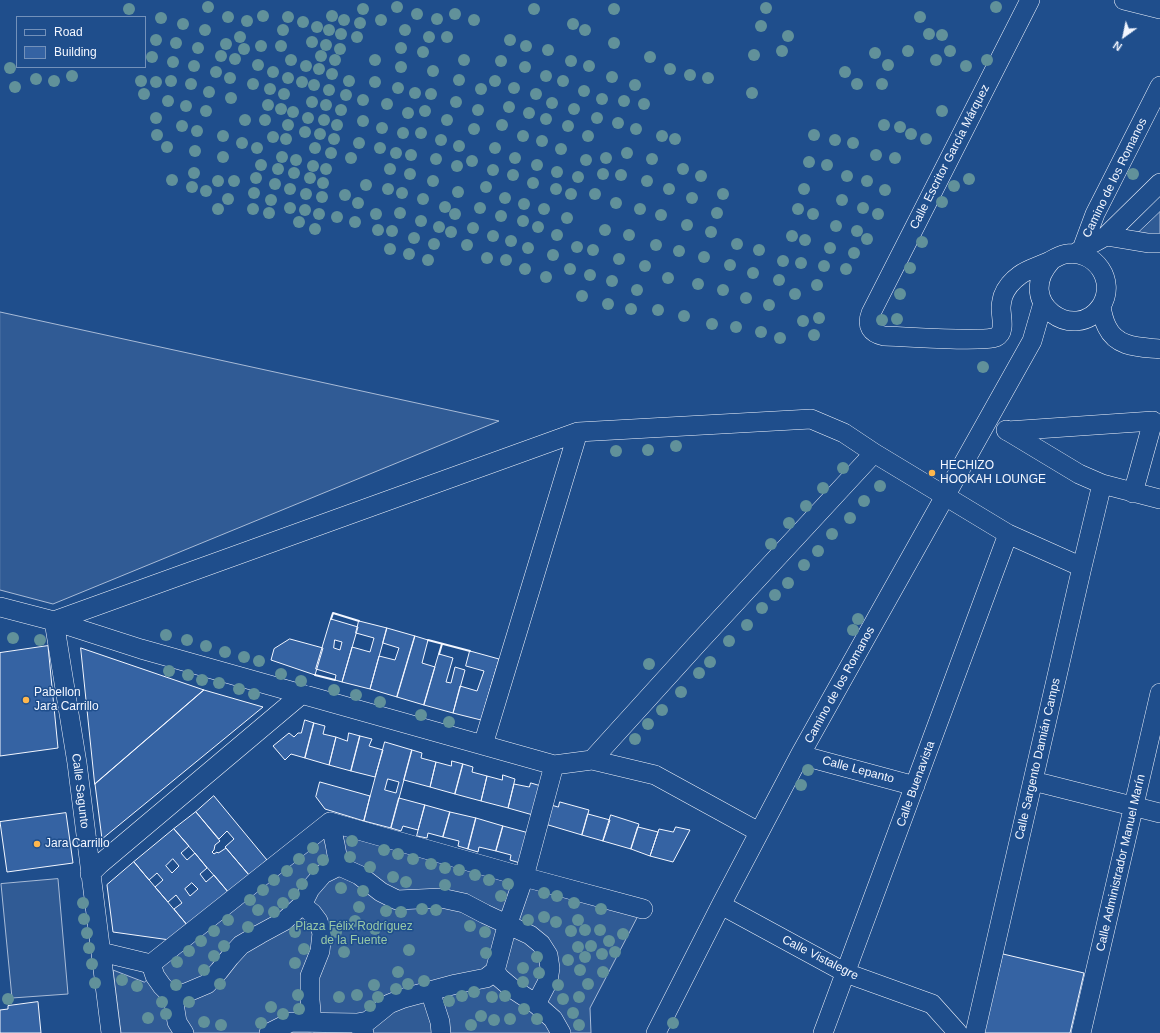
<!DOCTYPE html>
<html>
<head>
<meta charset="utf-8">
<style>
	body { margin:0 }
	#map { position:relative; width:1160px; height:1033px; overflow:hidden; background:#1f4e8c; font-family:Arial,sans-serif }
	canvas { display:block }
	.legend { position:absolute; left:16px; top:16px; width:130px; height:52px; box-sizing:border-box; background:#1f4e8c; border:1px solid #7391ba; margin:0; padding:5px 7px; list-style:none; font-size:12px; color:#f2f6ff }
	.legend li { display:flex; align-items:center; gap:8px; height:20px }
	.legend b { width:20px; border:1px solid #7391ba }
	.north { position:absolute; left:1104px; top:16px; width:40px; height:40px; -webkit-text-stroke:3px #1f4e8c; paint-order:stroke; rotate:213deg; font-size:11px; font-weight:700; line-height:16px; text-align:center; color:#f2f6ff }
	.north::after { content:''; display:block; margin:auto; width:14px; height:18px; background:#f2f6ff; clip-path:polygon(50% 0,100% 100%,50% 72%,0 100%) }
</style>
</head>
<body>
<div id="map">
<canvas width="1160" height="1033"></canvas>
<ul class="legend">
<li><b style="height:5px;background:#1f4e8c"></b>Road</li>
<li><b style="height:11px;background:#3563a3"></b>Building</li>
</ul>
<div class="north">N</div>
</div>
<script>
const g = document.querySelector('canvas').getContext('2d');
g.lineJoin = 'round';
function paint(path, color) {
  g.fillStyle = color;
  g.fill(path, 'evenodd');
}
function strokePath(path, color, width, dash) {
  g.strokeStyle = color;
  g.lineWidth = width;
  g.lineCap = dash ? 'butt' : 'round';
  g.setLineDash(dash || []);
  g.stroke(path);
}
function write(font, color, halo, rows, align = 'center') {
  g.font = font + ' Arial,sans-serif';
  g.lineWidth = 3;
  g.setLineDash([]);
  g.textBaseline = 'middle';
  g.strokeStyle = halo;
  g.fillStyle = color;
  for (const [text, x, y, turn = 0] of rows) {
    g.save();
    g.translate(x, y);
    g.rotate((+turn || 0) * Math.PI / 180);
    g.textAlign = isNaN(turn) ? turn : align;
    if (halo) g.strokeText(text, 0, 0);
    g.fillText(text, 0, 0);
    g.restore();
  }
}
const built = new Path2D(`
	M1160 212V234L1138 233Z
	M0 312 499 421 53 604 0 590Z
	M330 822 640 912 590 1008 591 1033H121L113 970 144 982Z
	M58 879 68 994 12 998 1 884Z`);
paint(built, '#305b95');
strokePath(built, '#a8bbd7', 1);
const building = new Path2D(`
	M331 619 358 627 342 682 335 680 336 675 316 669ZM335 640 342 642 340 650 334 648Z
	M359 621 387 628 370 689 342 682 352 647 370 652 374 638 356 633Z
	M387 628 415 636 397 697 370 689 379 656 395 660 399 648 383 643Z
	M415 636 428 640 422 663 435 667 424 705 397 697Z
	M290 639 323 648 315 675 271 660 274 649Z
	M48 646 58 748 0 756V653Z
	M81 648 204 690 95 784Z
	M470 651 499 659 481 720 453 713 460 686 477 691 484 671 466 666Z
	M439 654 453 658 446 682 451 683 455 667 465 670 453 713 424 705Z
	M204 690 263 707 102 839 95 784Z
	M305 720 314 723 305 758 291 754 285 760 273 746 289 733 294 737 298 733H301Z
	M314 723 325 726 323 734 336 737 329 765 305 758Z
	M349 733 360 736 351 771 329 765 336 737 347 741Z
	M360 736 372 739 369 746 383 750 375 777 351 771Z
	M385 742 412 750 391 828 364 821ZM388 779 399 782 396 793 385 790Z
	M412 750 422 753 421 758 436 762 430 787 404 780Z
	M452 761 463 764 455 794 430 787 436 762 451 766Z
	M463 764 473 767 472 772 487 776 481 801 455 794Z
	M503 775 515 779 508 808 481 801 487 776 502 780Z
	M320 782 370 796 364 821 325 809 316 797Z
	M531 783 541 786 533 815 508 808 514 784 529 787Z
	M214 796 267 860 249 875 225 847 234 839 227 831 219 839 196 812Z
	M399 798 425 805 418 830 403 826 401 831 391 828Z
	M560 802 589 810 582 835 545 824 551 805 558 807Z
	M425 805 450 812 443 837 428 833 427 838 417 836Z
	M196 812 220 841 215 845 214 850 212 852 214 854 217 852 218 853 220 852 226 848 249 875 229 893 174 829Z
	M450 812 476 818 468 849 458 846 459 841 443 837Z
	M66 813 73 863 7 872 0 822Z
	M588 814 610 820 603 841 582 835Z
	M611 815 639 824 631 849 603 841Z
	M476 818 503 826 496 851 479 847 478 852 468 849Z
	M503 826 529 833 520 863 510 860 511 855 496 851Z
	M638 827 658 832 650 856 631 849Z
	M676 827 690 830 673 862 650 856 659 829 673 832Z
	M174 829 189 846 181 853 187 860 195 853 207 868 200 874 206 882 214 875 229 893 188 926 174 909 182 903 176 895 168 902 155 887 163 880 157 873 149 880 134 862ZM173 859 179 866 172 873 166 866ZM192 883 198 889 190 896 185 889Z
	M134 862 188 926 170 940 113 932 107 885Z
	M1003 954 1084 973 1070 1033H984Z
	M38 1002 41 1033H0V1010L8 1009V1006Z`);
paint(building, '#3563a3');
strokePath(building, '#f2f6ff', 1);
const street = new Path2D(`
	M1030 0 871 313C866 326 871 333 884 336 915 337 947 340 978 339 984 339 991 339 996 337 1006 332 1001 317 1001 308 1001 305 1002 300 1003 296 1006 288 1013 280 1020 275 1028 269 1040 266 1050 261 1055 258 1060 255 1066 254 1095 249 1117 281 1101 306 1076 344 1013 303 1051 261
	M1124 0 1160 9
	M1106 236 1148 243H1160
	M1082 249 1095 214 1160 86
	M1077 252 1106 236 1160 183
	M1101 306C1102 313 1104 321 1107 327 1117 348 1140 347 1160 349
	M1006 430 1079 474 1102 484 1160 499
	M1007 431 1153 421 1133 493
	M0 607 54 621 141 649 554 765 592 760 655 775 759 832
	M483 745 578 432
	M800 755 915 786
	M592 760 698 643 874 453 1008 534 1082 567
	M1033 781 1160 813
	M330 822 335 844 339 866
	M90 874 100 864 302 694
	M302 905 312 913 318 921 322 933 320 951 310 976V1000L312 1023
	M721 905 846 973 932 1004 958 1033
	M101 952 151 964 330 822 524 877 643 909
	M151 964 155 976 162 986 173 997 177 1022 184 1033
	M495 971 500 978 513 989 536 1004 553 1019 561 1033
	M430 991 440 1022 441 1033
	M173 997 188 992 207 984 219 971 230 957 241 945 260 934 284 921 302 905 310 889 323 874 339 866 359 875 381 892 397 900 441 898 464 903 485 914 530 935 541 944 548 955 550 968 548 981 536 1004
	M357 1023 368 1021 389 1004 404 998 456 984 486 978 495 971 507 926 524 877 554 765
	M111 1033 77 763 54 621 578 432 811 419 844 433 874 453
	M269 1033 291 1022 357 1023 364 1033
	M656 1033 721 905 800 755 1032 341 1043 303
	M823 1033 1008 534
	M975 1033 1082 567 1102 484
	M1081 1033 1160 693`);
strokePath(street, '#f2f6ff', 20);
strokePath(street, '#1f4e8c', 19);
strokePath(new Path2D(`
	M331 619 333 613 359 621
	M428 640 470 651
	M439 654 442 644
	M315 675 335 680`), '#f2f6ff', 2);
g.fillStyle = '#61919a';
for (const [x, y] of [
	[208,7],
	[397,7],
	[996,7],
	[766,8],
	[129,9],
	[363,9],
	[534,9],
	[614,9],
	[417,14],
	[455,14],
	[263,16],
	[332,16],
	[228,17],
	[288,17],
	[920,17],
	[161,18],
	[437,19],
	[344,20],
	[381,20],
	[474,20],
	[247,21],
	[303,22],
	[360,23],
	[183,24],
	[573,24],
	[761,26],
	[317,27],
	[205,30],
	[283,30],
	[329,30],
	[405,30],
	[585,30],
	[341,34],
	[929,34],
	[942,35],
	[788,36],
	[240,37],
	[357,37],
	[429,37],
	[447,37],
	[156,40],
	[510,40],
	[312,42],
	[176,43],
	[614,43],
	[226,44],
	[326,45],
	[261,46],
	[281,46],
	[526,46],
	[198,48],
	[401,48],
	[244,49],
	[340,49],
	[548,50],
	[782,51],
	[908,51],
	[950,51],
	[423,52],
	[875,53],
	[754,55],
	[221,56],
	[321,56],
	[152,57],
	[650,57],
	[235,59],
	[291,60],
	[335,60],
	[375,60],
	[464,60],
	[936,60],
	[987,60],
	[501,61],
	[571,61],
	[173,62],
	[258,65],
	[888,65],
	[194,66],
	[306,66],
	[589,66],
	[966,66],
	[401,67],
	[525,67],
	[10,68],
	[319,69],
	[670,69],
	[433,71],
	[216,72],
	[273,72],
	[845,72],
	[332,74],
	[690,75],
	[72,76],
	[546,76],
	[612,77],
	[230,78],
	[288,78],
	[708,78],
	[36,79],
	[459,80],
	[54,81],
	[141,81],
	[171,81],
	[349,81],
	[495,81],
	[563,81],
	[156,82],
	[302,82],
	[375,82],
	[191,84],
	[253,84],
	[857,84],
	[882,84],
	[314,85],
	[635,85],
	[15,87],
	[398,88],
	[514,88],
	[270,89],
	[481,89],
	[329,90],
	[584,91],
	[209,92],
	[415,93],
	[752,93],
	[144,94],
	[284,94],
	[431,94],
	[536,94],
	[346,95],
	[231,98],
	[602,99],
	[363,100],
	[168,101],
	[624,101],
	[312,102],
	[456,102],
	[552,103],
	[387,104],
	[644,104],
	[268,105],
	[326,105],
	[186,106],
	[509,107],
	[281,109],
	[574,109],
	[341,110],
	[478,110],
	[206,111],
	[425,111],
	[942,111],
	[293,112],
	[408,113],
	[529,113],
	[156,118],
	[308,118],
	[597,118],
	[546,119],
	[245,120],
	[265,120],
	[324,120],
	[447,120],
	[363,121],
	[618,123],
	[288,125],
	[337,125],
	[502,125],
	[884,125],
	[182,126],
	[568,126],
	[900,127],
	[382,128],
	[474,129],
	[636,129],
	[197,131],
	[305,132],
	[403,133],
	[421,133],
	[320,134],
	[911,134],
	[157,135],
	[814,135],
	[223,136],
	[523,136],
	[588,136],
	[662,136],
	[273,137],
	[286,139],
	[334,139],
	[675,139],
	[926,139],
	[441,140],
	[835,140],
	[542,141],
	[242,143],
	[359,143],
	[853,143],
	[459,146],
	[167,147],
	[257,148],
	[315,148],
	[380,148],
	[495,148],
	[561,149],
	[195,151],
	[331,153],
	[396,153],
	[627,153],
	[411,155],
	[876,155],
	[223,157],
	[282,157],
	[351,158],
	[515,158],
	[606,158],
	[895,158],
	[436,159],
	[652,159],
	[296,160],
	[586,160],
	[472,161],
	[809,162],
	[261,165],
	[537,165],
	[827,165],
	[313,166],
	[457,166],
	[278,169],
	[326,169],
	[390,169],
	[683,169],
	[493,170],
	[557,172],
	[194,173],
	[294,173],
	[410,174],
	[603,174],
	[1133,174],
	[513,175],
	[621,175],
	[701,176],
	[847,176],
	[578,177],
	[256,178],
	[310,178],
	[969,179],
	[172,180],
	[218,181],
	[234,181],
	[433,181],
	[647,181],
	[867,181],
	[323,183],
	[533,183],
	[275,184],
	[366,185],
	[954,186],
	[192,187],
	[486,187],
	[290,189],
	[388,189],
	[556,189],
	[669,189],
	[804,189],
	[885,190],
	[206,191],
	[458,192],
	[254,193],
	[402,193],
	[306,194],
	[571,194],
	[595,194],
	[723,194],
	[345,195],
	[322,197],
	[505,198],
	[692,198],
	[228,199],
	[423,199],
	[271,200],
	[842,200],
	[942,202],
	[358,203],
	[616,203],
	[524,204],
	[445,207],
	[290,208],
	[480,208],
	[863,208],
	[218,209],
	[253,209],
	[544,209],
	[640,209],
	[798,209],
	[305,210],
	[269,213],
	[400,213],
	[717,213],
	[319,214],
	[376,214],
	[455,214],
	[813,214],
	[878,214],
	[661,215],
	[501,216],
	[337,217],
	[567,218],
	[421,221],
	[523,221],
	[299,222],
	[355,222],
	[687,225],
	[836,226],
	[439,227],
	[538,227],
	[473,228],
	[315,229],
	[378,230],
	[605,230],
	[392,231],
	[857,231],
	[451,232],
	[711,232],
	[557,235],
	[629,235],
	[493,236],
	[792,236],
	[414,238],
	[867,239],
	[805,240],
	[511,241],
	[922,242],
	[434,244],
	[737,244],
	[467,245],
	[656,245],
	[577,247],
	[528,248],
	[830,248],
	[390,249],
	[593,250],
	[759,250],
	[679,251],
	[854,253],
	[409,254],
	[553,255],
	[704,257],
	[487,258],
	[619,259],
	[428,260],
	[506,260],
	[783,261],
	[801,263],
	[730,265],
	[645,266],
	[824,266],
	[910,268],
	[525,269],
	[570,269],
	[846,269],
	[753,273],
	[590,275],
	[546,277],
	[668,278],
	[779,280],
	[612,281],
	[698,284],
	[817,285],
	[637,290],
	[723,290],
	[795,294],
	[900,294],
	[582,296],
	[746,298],
	[608,304],
	[769,305],
	[631,309],
	[658,310],
	[684,316],
	[819,318],
	[897,319],
	[882,320],
	[803,321],
	[712,324],
	[736,327],
	[761,332],
	[814,335],
	[780,338],
	[983,367],
	[676,446],
	[648,450],
	[616,451],
	[843,468],
	[880,486],
	[823,488],
	[864,501],
	[806,506],
	[850,518],
	[789,523],
	[832,534],
	[771,544],
	[818,551],
	[804,565],
	[788,583],
	[775,595],
	[762,608],
	[858,619],
	[747,625],
	[853,630],
	[166,635],
	[13,638],
	[40,640],
	[187,640],
	[729,641],
	[206,646],
	[225,652],
	[244,657],
	[259,661],
	[710,662],
	[649,664],
	[169,671],
	[699,673],
	[281,674],
	[188,675],
	[202,680],
	[301,681],
	[219,683],
	[239,689],
	[334,690],
	[681,692],
	[254,694],
	[356,695],
	[380,702],
	[662,710],
	[421,715],
	[449,722],
	[648,724],
	[635,739],
	[808,770],
	[801,785],
	[352,841],
	[313,848],
	[384,850],
	[398,854],
	[350,857],
	[299,859],
	[413,859],
	[323,860],
	[431,864],
	[370,867],
	[445,868],
	[313,869],
	[459,870],
	[287,871],
	[475,875],
	[393,877],
	[274,880],
	[489,880],
	[406,882],
	[302,884],
	[508,884],
	[445,885],
	[341,888],
	[263,890],
	[363,891],
	[544,893],
	[294,894],
	[501,896],
	[557,896],
	[250,900],
	[83,903],
	[283,903],
	[574,903],
	[359,907],
	[422,909],
	[601,909],
	[258,910],
	[436,910],
	[386,911],
	[274,912],
	[401,912],
	[544,917],
	[84,919],
	[228,920],
	[528,920],
	[578,920],
	[355,921],
	[556,922],
	[470,926],
	[248,927],
	[375,929],
	[585,930],
	[600,930],
	[214,931],
	[571,931],
	[295,932],
	[336,932],
	[485,932],
	[87,933],
	[623,934],
	[201,941],
	[609,941],
	[224,946],
	[591,946],
	[578,947],
	[89,948],
	[304,949],
	[409,950],
	[189,951],
	[344,952],
	[615,952],
	[486,953],
	[602,954],
	[214,956],
	[537,957],
	[585,957],
	[568,960],
	[177,962],
	[295,963],
	[92,964],
	[523,968],
	[204,970],
	[580,970],
	[398,972],
	[603,972],
	[539,973],
	[122,980],
	[424,981],
	[523,982],
	[95,983],
	[220,984],
	[408,984],
	[588,984],
	[176,985],
	[374,985],
	[558,985],
	[137,986],
	[396,989],
	[474,992],
	[298,995],
	[357,995],
	[462,996],
	[505,996],
	[339,997],
	[378,997],
	[492,997],
	[579,997],
	[8,999],
	[563,999],
	[449,1001],
	[162,1002],
	[189,1002],
	[370,1006],
	[271,1007],
	[299,1009],
	[524,1009],
	[573,1013],
	[166,1014],
	[283,1014],
	[481,1016],
	[148,1018],
	[510,1019],
	[537,1019],
	[494,1020],
	[204,1022],
	[261,1023],
	[673,1023],
	[221,1025],
	[471,1025],
	[579,1025]
]) {
  g.beginPath();
  g.arc(x, y, 6, 0, 2 * Math.PI);
  g.fill();
}
for (const [x, y, r, color] of [
	[932,473,4,"#ffb74d"],
	[26,700,4,"#ffb74d"],
	[37,844,4,"#ffb74d"]
]) {
  const dot = new Path2D();
  dot.arc(x, y, r, 0, 2 * Math.PI);
  g.fillStyle = color;
  g.fill(dot);
  strokePath(dot, '#1f4e8c', 1.5);
}
write('12px', '#f2f6ff', '#1f4e8c', [
	["Calle Escritor García Márquez",950,157,-63],
	["Camino de los Romanos",1115,178,-64],
	["Camino de los Romanos",840,685,-61],
	["Calle Sargento Damián Camps",1038,759,-77],
	["Calle Lepanto",858,770,15],
	["Calle Buenavista",916,784,-70],
	["Calle Sagunto",80,791,83],
	["Calle Administrador Manuel Marín",1121,863,-77],
	["Calle Vistalegre",820,958,27]
]);
write('12px', '#f2f6ff', '#1f4e8c', [
	["HECHIZO",940,466],
	["HOOKAH LOUNGE",940,480],
	["Pabellon",34,693],
	["Jara Carrillo",34,707],
	["Jara Carrillo",45,844]
], 'left');
write('12px', '#97c8a6', '#1f4e8c', [
	["Plaza Félix Rodríguez",354,927],
	["de la Fuente",354,941]
]);
</script>
</body>
</html>
